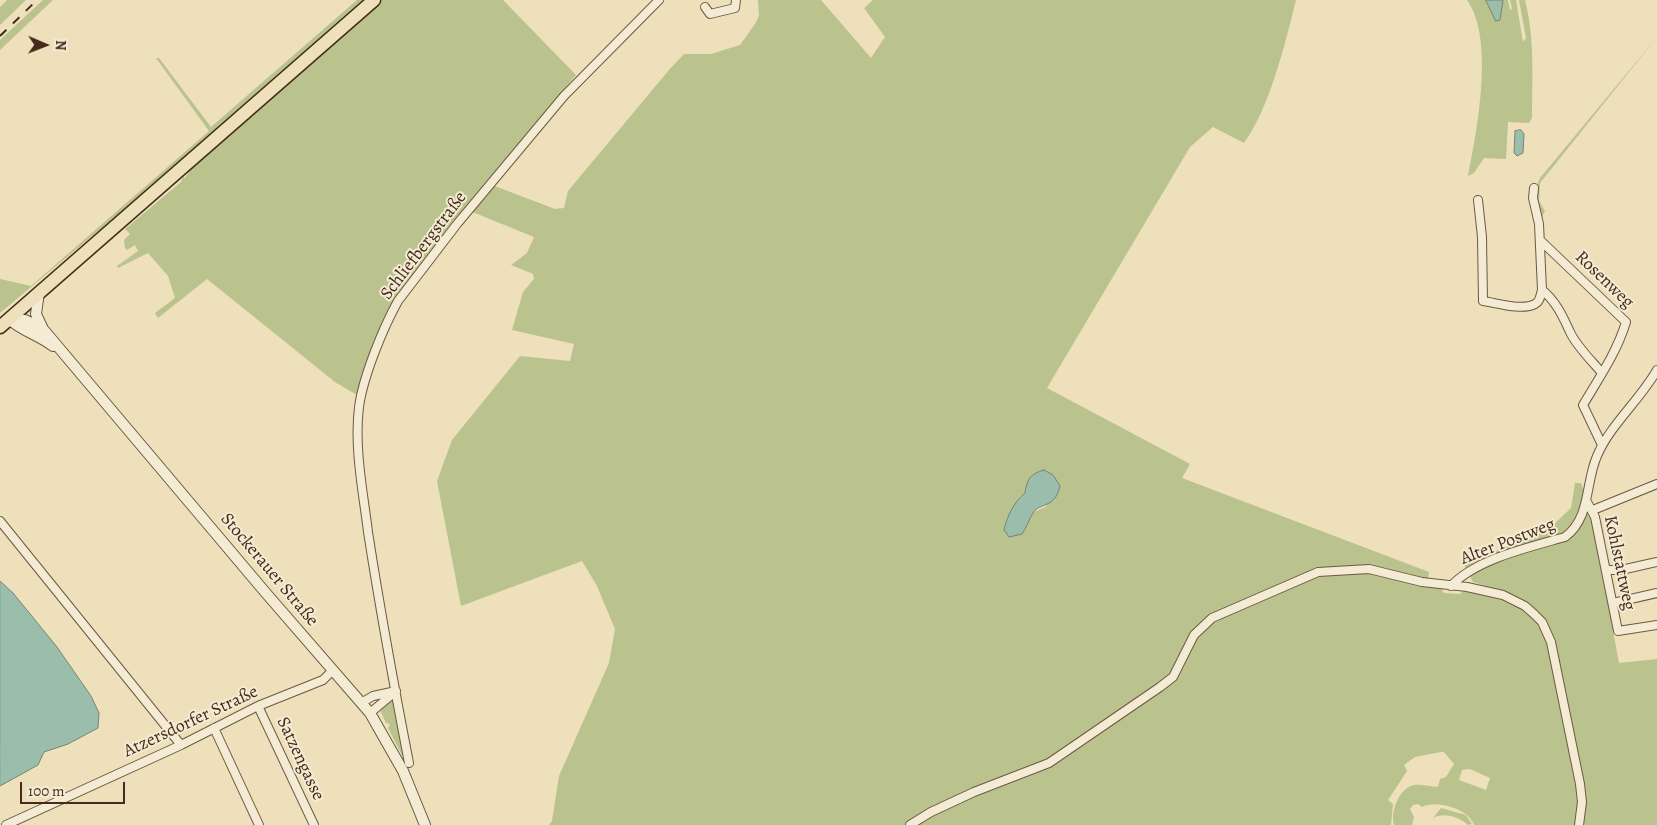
<!DOCTYPE html>
<html>
<head>
<meta charset="utf-8">
<style>
	body { margin:0 }
	#map { position:relative; width:1657px; height:825px; overflow:hidden; background:#ede0bb; font-family:Alegreya,serif }
	canvas { display:block }
	.north { position:absolute; left:20px; top:20px; width:50px; height:50px; -webkit-text-stroke:4px #f3ebd3; paint-order:stroke; rotate:91deg; font-size:14px; font-weight:700; line-height:20px; text-align:center; color:#442b1a }
	.north::after { content:''; display:block; margin:auto; width:18px; height:22px; background:#442b1a; clip-path:polygon(50% 0,100% 100%,50% 72%,0 100%) }
	.scale { position:absolute; left:20px; top:782px; width:105px; height:22px; box-sizing:border-box; border:2px solid #442b1a; border-top:0; padding-left:6px; font-size:15px; line-height:18px; white-space:nowrap; color:#442b1a; -webkit-text-stroke:4px #f3ebd3; paint-order:stroke }
</style>
</head>
<body>
<div id="map">
<canvas width="1657" height="825"></canvas>
<div class="north">N</div>
<div class="scale">100 m</div>
</div>
<script>
const g = document.querySelector('canvas').getContext('2d');
g.lineJoin = 'round';
function paint(path, color) {
  g.fillStyle = color;
  g.fill(path, 'evenodd');
}
function strokePath(path, color, width, dash) {
  g.strokeStyle = color;
  g.lineWidth = width;
  g.lineCap = dash ? 'butt' : 'round';
  g.setLineDash(dash || []);
  g.stroke(path);
}
function write(font, color, halo, rows, align = 'center') {
  g.font = font + ' Alegreya,serif';
  g.lineWidth = 4;
  g.setLineDash([]);
  g.textBaseline = 'middle';
  g.strokeStyle = halo;
  g.fillStyle = color;
  for (const [text, x, y, turn = 0] of rows) {
    g.save();
    g.translate(x, y);
    g.rotate((+turn || 0) * Math.PI / 180);
    g.textAlign = isNaN(turn) ? turn : align;
    if (halo) g.strokeText(text, 0, 0);
    g.fillText(text, 0, 0);
    g.restore();
  }
}
paint(new Path2D(`
	M7 0H26L0 25V7Z
	M43 0H53L0 50V40Z
	M357 0H363L123 210 0 313V279L31 286 209 131 156 58H159L211 127Z
	M382 0H503L576 75 452 222 393 303 379 332 357 395 335 382 207 279 158 318 155 313 175 298 168 276 148 253 118 268 117 266 138 251 135 245 127 250 125 248 124 240 130 234 125 229 181 182 183 177 185 178 195 163Z
	M758 0H821L871 58 885 37 864 8 873 0H1296C1285 44 1270 107 1244 143L1213 127 1190 147 1047 388 1190 464 1182 478 1429 572 1427 587 1441 588 1444 593 1460 594 1463 591 1485 593 1486 586 1473 582 1464 565 1550 528 1571 508 1575 483H1581L1590 507 1619 663 1657 659V825H1474C1470 809 1435 799 1422 807L1418 804 1413 805 1410 809 1414 817 1412 825H1394C1390 812 1399 788 1414 785 1423 784 1430 787 1438 787L1440 779 1446 777 1454 764 1444 752H1441L1415 757 1404 765 1407 771 1388 800 1393 804 1391 825H549L552 821 559 776 609 663 615 629 597 586 582 561 461 606 437 481 452 440 520 356 570 361 574 344 512 330 523 292 534 279 533 274 511 265 527 253 534 237 470 211 492 185 555 209 564 208 568 191 669 70 684 54H711L740 45 755 24 759 16ZM1025 493 1047 506 1034 512 1019 498ZM1470 769 1490 778 1486 790 1459 780 1462 770Z
	M1467 0H1486L1500 20 1503 0H1508L1510 10 1512 9 1510 0H1516L1523 42 1526 38 1519 0H1525C1535 38 1532 79 1532 118L1529 123 1508 122 1506 159 1484 158 1474 173 1468 176C1477 131 1495 39 1467 0Z
	M1657 37 1540 183 1539 201 1545 211 1541 219C1537 204 1533 192 1540 178Z
	M391 699 394 700 405 761 388 728 390 724 386 723 380 710Z
	M1441 808 1466 815 1472 824 1468 825C1459 817 1444 812 1433 818Z`), '#bac28e');
const water = new Path2D(`
	M1486 0H1503L1500 20 1496 21Z
	M1521 130 1524 134 1523 153 1517 156 1514 153 1515 131Z
	M1044 470 1053 475 1060 486C1055 509 1040 502 1033 513 1029 519 1027 527 1022 534L1009 537 1004 530C1007 516 1014 502 1025 493 1027 479 1030 474 1044 470Z
	M0 581 13 593 57 647 91 696 99 713 98 728 68 744 44 752 38 765 0 786Z`);
paint(water, '#9abeab');
strokePath(water, '#788371', 1);
const minor = new Path2D(`
	M705 7 710 14 735 8 736 0
	M1478 200 1482 237 1483 301C1497 303 1522 311 1535 304 1540 302 1540 296 1542 290L1539 224 1533 198 1534 188
	M1541 241 1626 322C1617 352 1599 378 1583 405L1602 445
	M1542 290C1556 301 1563 317 1570 332 1577 347 1592 361 1602 373
	M1587 502 1595 517 1618 631 1657 625
	M1593 510 1657 484
	M0 521 181 745
	M1607 570H1621L1657 562
	M1451 586C1476 559 1530 547 1565 537 1591 518 1585 483 1597 456 1610 425 1640 400 1657 370
	M1613 603 1657 593
	M361 703 373 696 396 691
	M258 706 314 825
	M370 713 395 692
	M214 728 259 825
	M409 763C394 686 380 609 368 532 363 491 354 448 359 407 363 377 383 328 398 301L457 224 564 96 659 0
	M6 825 181 745 258 706 323 680 333 670
	M910 825 931 812 974 792 1049 763 1160 687 1173 677 1194 635 1212 618 1318 572 1369 569 1422 582 1467 587 1503 595 1525 606 1534 614 1542 622 1551 642 1580 784 1582 802 1579 825`);
const tertiary = new Path2D(`
	M39 292 36 314 43 329 265 592 370 713 403 771 425 825
	M9 319C22 331 39 335 53 346
	M9 319 25 320 42 328`);
const primary = new Path2D(`
	M0 327 374 0`);
strokePath(minor, '#6e5842', 10);
strokePath(tertiary, '#6e5842', 12);
strokePath(primary, '#442b1a', 15);
strokePath(minor, '#f3ebd3', 8);
strokePath(tertiary, '#f3ebd3', 10);
strokePath(primary, '#ede0bb', 12);
strokePath(new Path2D(`
	M0 36 37 0`), '#442b1a', 2, [9, 9]);
write('18px', '#442b1a', '#f3ebd3', [
	["Schliefbergstraße",424,246,-53],
	["Rosenweg",1604,280,44],
	["Alter Postweg",1508,542,-21],
	["Kohlstattweg",1619,563,78],
	["Stockerauer Straße",269,570,50],
	["Atzersdorfer Straße",191,722,-25],
	["Satzengasse",300,759,65]
]);
</script>
</body>
</html>
